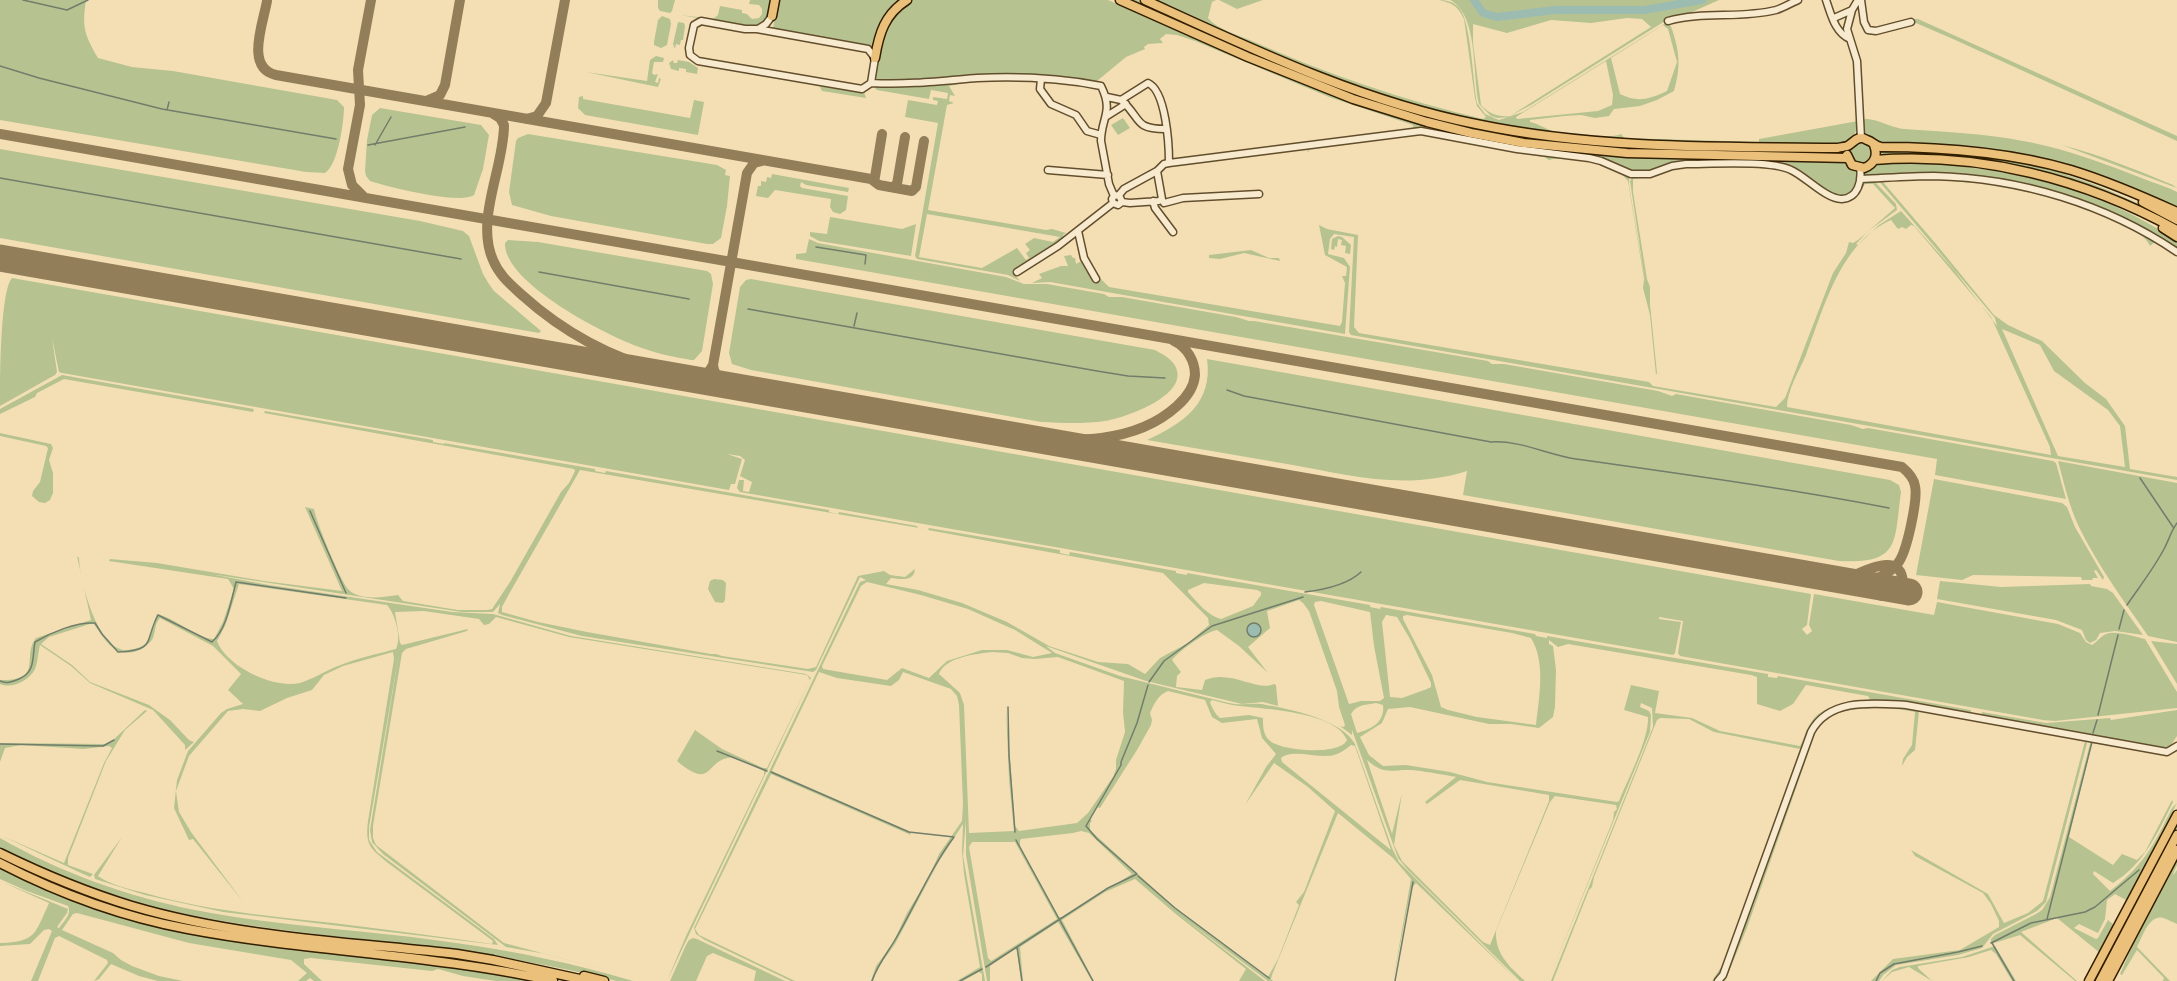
<!DOCTYPE html>
<html>
<head>
<meta charset="utf-8">
<style>
	body { margin:0 }
	canvas { display:block; background:#f4dfb4 }
</style>
</head>
<body>
<canvas width="2177" height="981"></canvas>
<script>
const g = document.querySelector('canvas').getContext('2d');
g.lineJoin = 'round';
function paint(path, color) {
  g.fillStyle = color;
  g.fill(path, 'evenodd');
}
function strokePath(path, color, width, dash) {
  g.strokeStyle = color;
  g.lineWidth = width;
  g.lineCap = dash ? 'butt' : 'round';
  g.setLineDash(dash || []);
  g.stroke(path);
}
paint(new Path2D(`
	M0 0H86C82 27 84 34 98 58L132 67 173 71 337 100 344 107C344 122 338 165 325 173L306 172 0 120Z
	M658 0H675L672 11 670 13 660 11 658 8Z
	M750 0H772C769 15 766 26 749 27L680 15 713 19 718 15 720 6 742 10V13L747 14 752 19 759 18 762 14V9L759 5 749 4Z
	M777 0H902L875 46 870 47 773 29Z
	M912 0H1108L1327 94 1418 124 1476 138 1554 151 1626 157 1843 162 1858 174 1859 181 1852 194C1849 195 1846 197 1843 197 1832 198 1800 172 1787 166L1683 162 1652 172 1635 173 1606 160 1475 140 1432 129H1419L1203 156 1202 155 1407 129 1413 128V125L1329 97 1195 41 1177 35 1166 34 1160 39 1163 43 1148 44 1144 47 1145 49 1126 57 1097 81 992 74 925 82H876L874 80C880 49 883 17 912 0Z
	M1129 0H1137L1299 71 1523 136 1843 151V154L1659 152 1523 140 1485 133 1395 111 1298 75Z
	M1154 0H1216L1212 2 1208 18C1217 29 1238 35 1252 41 1327 74 1403 100 1483 119L1486 117 1477 106 1475 98 1464 19C1458 6 1452 3 1439 0 1447 0 1455 2 1460 9 1471 23 1473 83 1477 103L1485 114 1499 120 1523 112 1669 21C1679 48 1682 63 1674 91L1657 100 1640 106 1614 109 1609 116 1595 118 1581 115 1565 116 1530 120V122C1539 124 1544 128 1552 131 1560 135 1614 139 1621 134L1624 138 1759 142V139L1858 121C1858 133 1852 138 1842 144 1724 143 1605 145 1489 123 1372 101 1263 49 1154 0ZM1663 25 1668 29 1677 62 1667 91C1650 99 1638 103 1620 94L1611 58ZM1606 61 1613 95 1612 105 1598 111 1517 119 1516 117Z
	M1219 0H1263L1237 9Z
	M1450 0H1719L1692 12 1691 15 1676 16 1665 21 1531 105 1508 117 1498 118 1491 116 1479 104C1472 75 1479 15 1450 0ZM1627 18 1642 19 1651 27 1510 116C1498 117 1489 114 1481 105L1473 43V24L1507 33 1551 20 1591 23Z
	M662 16 670 19 671 24 667 45 661 48 654 45V42L658 20Z
	M1912 19H1918L2177 136V141L1953 39 1916 23 1912 24Z
	M678 22 684 23 685 26 683 40H681L680 45 676 44 675 49 673 44Z
	M656 56 664 58 663 62H654L652 73 654 75 658 74 655 82 658 83 659 78 661 79 658 87 586 72 647 81 650 60Z
	M673 60 674 63H677L678 60 689 62 698 68 697 74 686 72V69L679 68V71L671 69 669 63Z
	M976 80H1011L975 81 949 86 955 96 950 95 949 101 954 103 947 105 928 210 1046 230 1052 229 1066 233 1063 235 1064 239 1013 273 1020 281 1008 275 917 259 915 256 938 123 905 117 908 100 937 105 938 101 933 100V97L947 99 948 93 931 90 929 99 877 90 875 88 876 85ZM927 214 1060 237 1053 242 1034 238 1025 244 1030 250 1026 253 1029 258 1026 260 1017 248 982 268 919 257Z
	M822 85 864 92 866 98 822 91 820 87Z
	M583 96V99L690 118 694 100 704 102 698 135 585 115 578 108 579 97Z
	M380 108 481 125 489 135 483 169 474 195C460 205 388 187 370 181L366 176 365 171 367 140 372 115Z
	M1123 118 1130 128 1118 135 1111 125Z
	M1865 119C1877 118 1891 128 1904 129 1944 132 1983 133 2023 141 2075 150 2122 171 2171 189L2177 192V209L2066 165 2046 159 1973 146 1881 142 1865 134 1863 130 1861 123Z
	M1416 132H1427L1481 145 1540 155 1592 160 1629 175V185L1646 288 1630 181 1633 177C1652 175 1667 168 1685 165 1712 166 1763 162 1787 170 1806 176 1819 198 1838 201 1851 202 1857 193 1862 183L1874 181 1896 204 1897 210 1867 232 1856 244 1858 245 1879 225 1901 211 1954 270 1997 326 1995 318 1878 180C1957 166 2079 195 2147 235 2157 241 2169 248 2177 255L2155 242 2150 246C2138 213 2007 186 1973 182 1967 184 1957 181 1950 180 1930 179 1902 176 1883 182L1936 244 1994 315 2008 325 2042 341 2085 383 2106 399 2125 426 2130 469 2177 477V480L1351 335 1349 332 1354 237 1334 234 1330 239 1328 254 1344 258 1350 267 1345 334 1050 282 1032 283 1042 278 1039 274 1061 266H1068L1064 256 1071 255 1073 258H1075L1076 264 1083 260 1086 271 1094 278 1099 277 1109 287 1340 326 1342 322 1345 283 1342 276H1346L1347 267 1325 255 1319 225 1327 229 1358 235 1354 327 1359 333 1649 382 1653 386 1776 407 1785 398 1833 273 1846 253 1849 242 1853 243 1858 240 1895 208 1873 184H1865L1853 199 1838 203 1827 199 1792 173 1772 168 1684 166 1648 177 1633 179V192L1647 279 1650 287V304L1657 373 1656 375 1650 315 1643 288 1644 279 1628 181C1616 164 1568 154 1549 160L1544 157 1497 149 1423 133 1316 146 1310 148 1308 153 1307 147ZM1891 220 1898 229 1902 227 1906 229 1911 225 1914 226 1991 317 2050 447 2051 455 1787 407C1787 391 1799 371 1806 355 1824 308 1840 243 1891 220ZM2002 329 2040 345 2054 371 2108 410 2120 426 2125 467 2058 456Z
	M528 134 717 165 726 170 725 175 730 176 727 206 721 238 713 244H707L551 216 512 205 509 192 516 141 518 138Z
	M1861 141 1872 147V160L1864 165 1856 164 1849 153 1850 148Z
	M2062 145C2100 155 2137 170 2173 185L2177 188Z
	M0 149 420 221 463 231 469 236 483 274 489 284 494 291 541 331 539 333 0 238Z
	M1882 151C1943 152 2005 155 2064 174 2103 186 2140 204 2177 223V227C2140 210 2103 190 2064 177 2005 158 1943 156 1882 155Z
	M1878 164C1982 160 2090 182 2177 241V250L2112 214 1993 180 1867 176 1864 174 1865 172Z
	M772 174 849 188 848 192 806 185 801 182 800 186 802 188 848 196 846 210 840 214 833 212 830 207 831 199 775 190 768 198 756 196 758 186H761V181L766 182 767 177 771 178Z
	M830 217 902 229 916 224 911 256 819 241 810 236V232L827 234Z
	M1338 236 1342 237 1351 245 1350 254 1345 253 1346 246 1341 245 1342 240 1338 239 1337 247 1335 246 1334 250 1331 249 1332 239Z
	M809 239 818 243 1006 277 1024 284H1047L1104 294 1109 297H1122L1236 317 1249 321H1254L1488 361 1492 364H1504L1658 391 1672 396 1676 394 1851 425 1863 429 1868 428 2053 461 2056 463 2066 499 1935 475 1937 459 796 259V254L806 253Z
	M508 240 538 242 707 271 711 274 713 284 702 351 694 360H691C675 357 658 354 642 348 609 337 503 283 505 243Z
	M1251 250 1269 258H1279L1280 261 1244 253 1220 259 1209 258V255Z
	M12 278 1811 594 1807 625 1802 629 1807 635 1812 631 1809 625 1814 594 1934 615 1937 602 2058 624 2080 633 2086 642 2092 645C2097 642 2099 638 2104 635 2114 629 2134 637 2145 639L2177 692V708L2055 721 2043 720 1680 656 1678 653 1683 621 1659 617V619L1681 622 1675 653 1673 655 740 492 737 488 739 480H744L743 491 749 492 752 482 740 476 745 460 740 456 727 454 742 459 735 484H731L729 490 62 373 59 372 52 338 57 372 55 375 0 406C0 382 0 291 12 278Z
	M751 279 1155 350C1162 354 1169 357 1174 364 1194 394 1125 418 1105 421 1084 424 1063 423 1041 422L751 370 732 364 729 353 740 287 746 280Z
	M1207 359 1890 480 1899 485 1901 492C1894 543 1901 564 1839 561L1463 495 1467 471C1404 491 1350 475 1287 464 1241 456 1194 448 1147 440 1184 423 1213 403 1207 359Z
	M62 375 254 409 253 412 64 379 37 393 35 397 0 414V409Z
	M265 411 433 440V442L444 444V443L595 469V471L605 473 606 471 829 510V512L838 514 839 512 917 526 918 528 925 529 580 470 509 594 502 607V612L538 622 587 632 711 654H716L722 656 808 669 816 667 858 576 884 571 890 575 905 577 915 569C914 582 901 579 891 578L886 584 918 590 962 603 1007 622 1049 646 1098 662 1128 664 1145 674 1160 658 1188 643 1209 625 1208 618 1163 573 928 530 929 528 1060 550V553L1069 555 1070 552 1176 571V573L1187 575V573L1370 605V607L1380 609 1381 607 1535 634 1536 636 1547 638V636L1768 674V677L1777 678 1778 676 1971 710V713L1981 715 1982 712 2046 723 2110 718 2111 720 2177 710V736L2169 748 2166 749 1926 707 1842 705C1826 709 1817 716 1809 730L1724 970 1717 981H1712L1723 964 1800 749 1714 732 1689 719 1660 718 1657 720 1594 877 1592 887 1589 890 1553 981H1551L1653 727 1652 708 1641 703 1640 707 1649 711 1651 715 1650 732 1548 981 1613 820 1614 812 1617 809 1616 805 1555 796 1550 802 1496 931C1495 954 1509 966 1525 981H1520L1408 870 1398 858 1352 730V735L1340 726 1344 727 1345 725 1339 707 1337 691 1309 611 1303 603 1299 600 1267 611 1270 628 1248 647 1268 673 1239 646 1217 630C1205 632 1179 651 1172 660L1181 672 1177 676 1176 687 1202 690 1205 680C1230 669 1258 692 1274 684L1276 685 1278 706 1263 702 1242 704 1146 681 1046 646 1055 653 1120 676 1229 703C1242 706 1254 702 1266 705 1291 709 1342 720 1355 744L1392 848 1399 862 1518 981 1416 883 1411 889 1393 981 1411 879 1393 858 1338 813 1272 975 1271 979 1273 981H1268L1177 913 1265 981H1239L1246 969 1177 915 1135 879 1105 892 1062 920 1094 981H1092L1058 922 1020 947 1023 981H1021L1017 950 1015 949 990 966V981H987L966 855V820L963 856 985 981H982V974L979 972 963 981H957L980 967 964 874 962 852 963 824 938 863 895 944 877 969 873 981H871L876 966 892 945 907 913 928 879 939 854 962 821 963 804 959 705 957 696 951 689 903 672 899 680 891 686 837 678 819 672 772 771 910 832 911 835 771 774 695 929 699 935 795 981H791L705 940 696 934 694 928 860 582 866 580 860 577 816 670 813 672 582 636 502 615 498 613 500 604 493 612H462L210 574 269 585 452 612 493 614 571 636 806 674 811 678 667 981 686 936 764 775V771L733 757C704 759 714 792 677 761L695 730 722 749 763 768H767L810 680 807 675 569 637 496 617 489 624 484 625 479 619 424 611 395 612 400 643 402 645 468 629 467 631 406 649 402 653 373 826V838L376 845 504 943 647 981 546 954 506 947 383 854 372 842 370 830 400 647 369 827V840L377 852 494 939 498 945 223 912 145 895 95 879 94 875 122 837 98 876C111 885 129 889 145 893 217 914 291 917 365 927 407 932 450 938 492 944L493 941 388 863C370 848 365 845 368 821L394 659 393 652 343 666 324 675 312 690 287 698 260 711 243 709 228 711 189 756 176 791 179 812 191 832 244 903 193 839 189 840 174 808 177 780 188 751 221 713 227 709 243 704 228 690 241 674 213 646 160 618C154 624 156 633 152 640 148 645 142 649 137 651 113 658 105 639 93 623L49 637 41 644 72 665 90 682 149 705 170 720 189 740 194 742 185 750V745L153 710 90 683 71 666 40 645C38 652 38 662 35 669 29 681 12 689 0 684V680C45 681 21 656 36 638L91 620 77 556 79 558C80 581 98 653 128 650 134 649 140 648 145 644 152 636 153 623 157 614 175 618 197 639 214 639L223 622 234 589 228 579 109 561 110 559 157 563 264 581 342 591 305 507 314 509C316 521 341 583 349 590 360 601 384 597 398 595L403 601 458 610H487L492 609 510 582 561 492 569 483 575 471 574 469 264 413ZM867 582 921 595 968 609 1015 630 1052 653 1033 657 1007 650H982L947 661 929 678 902 668 887 680 823 669 822 666 861 586ZM1204 583 1257 590 1261 592V595L1253 606 1221 619C1207 615 1198 603 1188 592V590ZM239 584 387 605C395 614 402 637 396 649 377 654 357 658 338 666 325 671 313 679 300 683 273 689 226 666 217 641L225 626ZM1321 601 1370 612 1374 646 1384 698 1380 701H1361L1349 704 1314 605 1315 602ZM1386 615 1397 617 1410 639 1431 683V687L1427 689 1402 698 1390 697 1382 622ZM1407 615 1512 633 1531 638C1546 662 1539 698 1536 725L1477 717 1448 710 1441 707 1432 675 1403 619V616ZM1549 640 1558 647 1568 644 1751 675 1757 677V704L1780 711 1793 704 1806 685 1868 696 1870 700C1848 705 1823 702 1810 724 1805 731 1804 740 1800 746L1720 731 1692 718 1655 713 1659 691 1631 685 1624 710 1648 717C1649 739 1628 779 1619 801L1617 802 1487 782 1450 772 1406 765 1383 766 1369 755 1360 737 1382 723 1388 709 1410 707 1489 724H1511L1539 728 1553 717 1555 707 1556 670 1553 646 1549 644ZM992 652 1008 653 1022 658 1035 659 1058 657 1124 681 1123 712 1125 732 1116 760V769L1113 777 1088 813 1077 823 1019 831 1015 826 1006 706 1009 780 1014 831 969 833 964 705 960 693 939 674C945 657 976 654 992 652ZM1168 691 1205 700 1212 717 1222 723 1257 719 1262 738 1276 754 1266 767 1245 805 1274 763 1308 787 1335 811 1304 892 1296 902 1299 905 1278 959 1268 977 1174 907 1090 830V823L1092 821 1090 819 1097 807 1100 808 1137 750 1151 725 1152 720 1150 713C1154 704 1158 695 1168 691ZM1212 700C1221 702 1230 705 1239 706 1265 709 1336 712 1347 740 1340 756 1279 751 1269 740 1263 734 1263 726 1263 718L1249 715 1220 718C1215 714 1212 708 1210 702ZM1376 703 1383 705C1385 722 1372 729 1357 733L1351 714C1357 704 1366 705 1376 703ZM1351 745 1355 746 1391 850 1282 762 1281 758C1292 748 1319 759 1334 755 1341 753 1346 749 1351 745ZM1367 760C1385 776 1391 769 1412 770 1422 771 1447 775 1456 777L1425 802 1427 804 1460 780 1549 795V801L1490 945 1483 942 1402 861 1394 845 1402 793 1392 834ZM1081 831 1089 833 1132 874 1062 917H1059L1020 846V841L1021 839 1073 833ZM972 842H1015L1057 919 991 961 988 958 969 847Z
	M0 433 51 444 53 448 49 460 53 473V493L50 500 45 503 39 502 32 496 33 491 40 482 48 448 46 446 0 436Z
	M2058 461 2177 483V642L2148 636C2124 601 2098 566 2079 527 2069 506 2064 483 2058 461Z
	M1934 479 2062 503 2067 507 2075 527 2104 577 2103 580 2096 570 2094 571 2098 578H2093L2092 580H2082L2081 577 1973 575 1962 580 1916 575Z
	M714 579 723 580 726 583 725 600 723 603 715 602 708 589 710 581Z
	M1940 581 2001 587 2090 584 2091 586 2107 589 2113 593 2143 635 2115 631 2100 633 2096 640 2090 643 2086 640 2082 630 2056 620 1937 599Z
	M2151 641 2177 644V684Z
	M1888 706 1913 708 2086 739 2087 743 2046 902 2037 911 1993 934 1982 948 1958 955 1896 965 1883 975 1879 981H1871L1893 959 1960 950 1999 927V921L1991 904 1983 893 1915 856 1911 850 1988 894 2004 923 2028 913 2043 901 2085 741 1919 711 1915 750 1907 757 1902 766 1903 759 1912 745 1915 712C1893 707 1843 705 1826 719 1821 723 1818 729 1815 734L1747 928 1725 981H1722L1728 970 1814 729C1829 704 1863 707 1888 706Z
	M145 710 147 711 125 730 106 761 68 858V865L93 874 90 877 81 873 0 835 64 863 104 763 112 748 109 746 84 749 21 745 5 748 0 762V743L105 744 112 741Z
	M2091 740 2156 751 2157 754 2092 743 2069 837 2113 865 2122 854 2137 860 2145 852 2172 800 2173 802C2157 834 2144 864 2113 883L2094 871 2093 874 2110 891C2144 865 2154 845 2172 808L2177 803 2125 904 2126 900 2115 894 2107 900 2105 919 2098 933 2079 924 2074 928 2096 939 2098 938 2108 920 2114 925 2100 953 2057 918 2021 932 2077 981H2075L2020 935 1991 944V939L1995 935 2036 914 2042 910 2050 897Z
	M2177 822V829L2096 981H2092Z
	M0 838C59 872 129 897 195 910 281 927 370 930 456 943 516 951 575 964 633 981H617C550 965 483 952 415 945 271 929 130 919 0 849Z
	M0 856 165 917 483 961 577 981H564C508 968 451 959 393 952 316 943 238 938 162 920 106 906 53 884 0 860Z
	M2177 858V865L2173 874H2174L2177 870V924C2172 922 2167 919 2163 918 2149 914 2142 938 2137 947L2170 981H2163L2164 978 2137 950 2122 975 2120 974 2141 926Z
	M0 867C71 893 142 924 216 938 321 958 429 956 533 981H496L463 976 438 969 432 971 311 958 304 959V964L322 981H314L310 978 306 981H298L307 973 291 960 189 943 77 913 73 914 62 930 113 953 121 960 132 966 159 976 183 981H158L139 976 111 964 99 979 94 981 108 963 107 960 59 936 55 938 38 981H31L52 931 49 929 44 930 30 944 0 946V943C37 942 35 933 49 903L0 881 68 909 67 913 57 927 59 928C64 921 72 914 68 906L27 891 0 879Z
	M693 938 697 939 785 981H754L756 971 713 953 707 956 696 981H670L686 945 689 940Z
	M1995 946 2016 981H2012L1996 954 1991 950 1969 957 1918 966V968L1932 981 1909 967 1892 972 1882 981 1892 970 1900 967 1962 957Z`), '#b6c391');
const water = new Path2D(`
	M1247 630a7 7 0 1 1 14 0a7 7 0 1 1-14 0Z`);
paint(water, '#9cbcb1');
strokePath(water, '#727d6a', 1.5);
strokePath(new Path2D(`
	M23 0 67 10 88 0
	M0 66 39 78 162 109 336 139
	M167 110 169 102
	M368 145 465 127
	M375 145 391 117
	M0 178 461 259
	M816 247 866 255 865 264
	M539 272 689 299
	M748 309 1097 371 1128 376 1165 378
	M854 326 857 313
	M1227 390 1244 396 1491 442C1520 440 1548 455 1576 459 1681 474 1785 488 1889 508
	M2140 478 2173 527
	M310 511 346 593
	M1305 592C1322 590 1346 586 1361 572
	M2127 605C2140 586 2154 568 2164 549 2169 540 2171 531 2177 523
	M2119 629 2124 610
	M0 681C6 684 12 682 19 679 36 672 32 657 35 642 52 632 76 622 95 623L102 634 118 652C157 650 144 641 158 615L212 642C227 629 231 601 236 582L346 598
	M1149 682 1164 661 1212 626 1303 597
	M1008 707 1009 755 1015 832
	M2098 715 2118 635
	M2093 733 2097 720
	M0 744 103 746 114 740
	M717 751 767 771
	M771 772 909 832 954 837C932 866 917 901 899 933 890 950 878 963 872 981
	M1016 840 1093 981
	M1138 876 1175 908 1269 978
	M2047 919 2092 742
	M1991 943 2031 923 2085 912 2095 907 2139 870
	M1992 943 2014 981
	M1017 947 1022 981
	M986 967 1108 888 1137 874 1097 839 1086 826 1121 765V762L1137 723 1148 685
	M960 981 982 969
	M1395 981 1413 882
	M1876 981 1880 973 1894 964 1958 952 1982 946`), '#727d6a', 1.5);
strokePath(new Path2D(`
	M1474 0 1483 13 1497 17 1555 10H1644L1702 0`), '#9cbcb1', 8);
strokePath(new Path2D(`
	M267 1C263 24 245 68 276 75L871 179 879 185 912 191 916 187 924 141
	M426 101 440 95 445 85 460 0
	M492 113 500 118 504 125C504 168 475 219 493 260 499 275 510 284 522 295 563 332 611 358 665 372 682 376 703 386 713 365L747 173 754 163 762 161
	M527 119 537 116 546 103 565 0
	M0 134 1902 467C1908 472 1914 478 1915 486 1918 499 1907 552 1898 563 1888 576 1872 581 1857 583
	M871 179 875 177 882 134
	M893 187 897 184 905 137
	M363 196 352 185 348 169 360 105 358 70 371 0
	M713 365C715 379 723 383 735 386
	M1018 436C1071 442 1134 445 1177 406 1186 398 1194 388 1195 375 1195 361 1187 347 1174 341
	M1828 578 1882 596H1897L1903 586C1904 547 1860 573 1842 581`), '#937e5a', 10);
strokePath(new Path2D(`
	M0 258 1909 592`), '#937e5a', 27);
const minor = new Path2D(`
	M1826 0C1831 14 1835 33 1850 39
	M1858 0 1852 10 1847 29 1857 61 1861 138
	M1861 0 1864 22 1868 30 1876 31 1911 22
	M1834 18 1852 10
	M701 21 745 29H757L868 49 875 58 871 83 862 89 698 61 690 55 689 48 694 25Z
	M1668 21C1703 11 1741 19 1776 10 1783 8 1791 3 1798 0
	M758 29 766 24 772 16
	M1041 79 1040 89 1051 104 1076 115 1087 131 1101 135
	M871 83C907 85 941 81 977 78 1019 76 1061 78 1101 86 1114 112 1101 118 1101 141L1109 184 1114 196
	M1107 97 1121 100 1148 83C1166 91 1169 144 1169 163L1164 164 1157 171 1162 199 1159 201 1130 203 1122 202 1118 205 1113 203 1112 199 1114 196 1119 195 1122 202
	M1121 100C1142 118 1133 129 1165 129
	M1107 116 1126 104
	M1169 163 1421 131 1517 149 1589 158 1601 161 1631 174H1650L1672 166 1686 164C1711 164 1770 160 1791 170 1805 176 1827 200 1842 199 1858 198 1862 181 1860 168
	M1048 170 1108 175
	M1861 179C1885 178 1910 176 1934 176 2020 178 2106 204 2177 252
	M1119 195 1124 189 1157 171
	M1153 201 1155 208 1173 232
	M1164 203 1183 198 1259 194
	M1078 231 1084 258 1096 279
	M1017 272 1058 246 1113 203
	M1718 981 1723 975 1811 732C1829 698 1872 703 1906 705L2167 752 2177 746`);
const highway = new Path2D(`
	M1120 0 1248 57 1353 99 1427 122 1471 133 1524 143 1627 153 1847 158
	M1145 0C1252 49 1360 101 1476 124 1596 149 1717 147 1838 148 1840 147 1847 147 1849 145 1855 141 1858 135 1867 140 1873 142 1875 146 1881 147 1945 147 2009 152 2071 170 2107 181 2142 196 2177 212
	M772 16 775 0
	M875 58C879 33 885 14 907 0
	M1847 155 1852 165 1864 168C1875 164 1878 155 1874 145
	M1874 160C1980 152 2085 179 2177 230
	M2143 202 2177 220
	M2163 228 2177 237
	M0 853C43 874 86 892 132 906 237 937 349 942 457 954L493 960 589 981
	M0 863C58 893 123 917 188 929 309 952 432 954 553 981
	M584 976 604 981
	M2089 981 2177 815
	M2100 981 2177 835
	M2108 981 2177 850`);
strokePath(minor, '#624e2d', 9);
strokePath(highway, '#321e00', 11);
strokePath(minor, '#f8eace', 6);
strokePath(highway, '#eac07a', 8);
</script>
</body>
</html>
